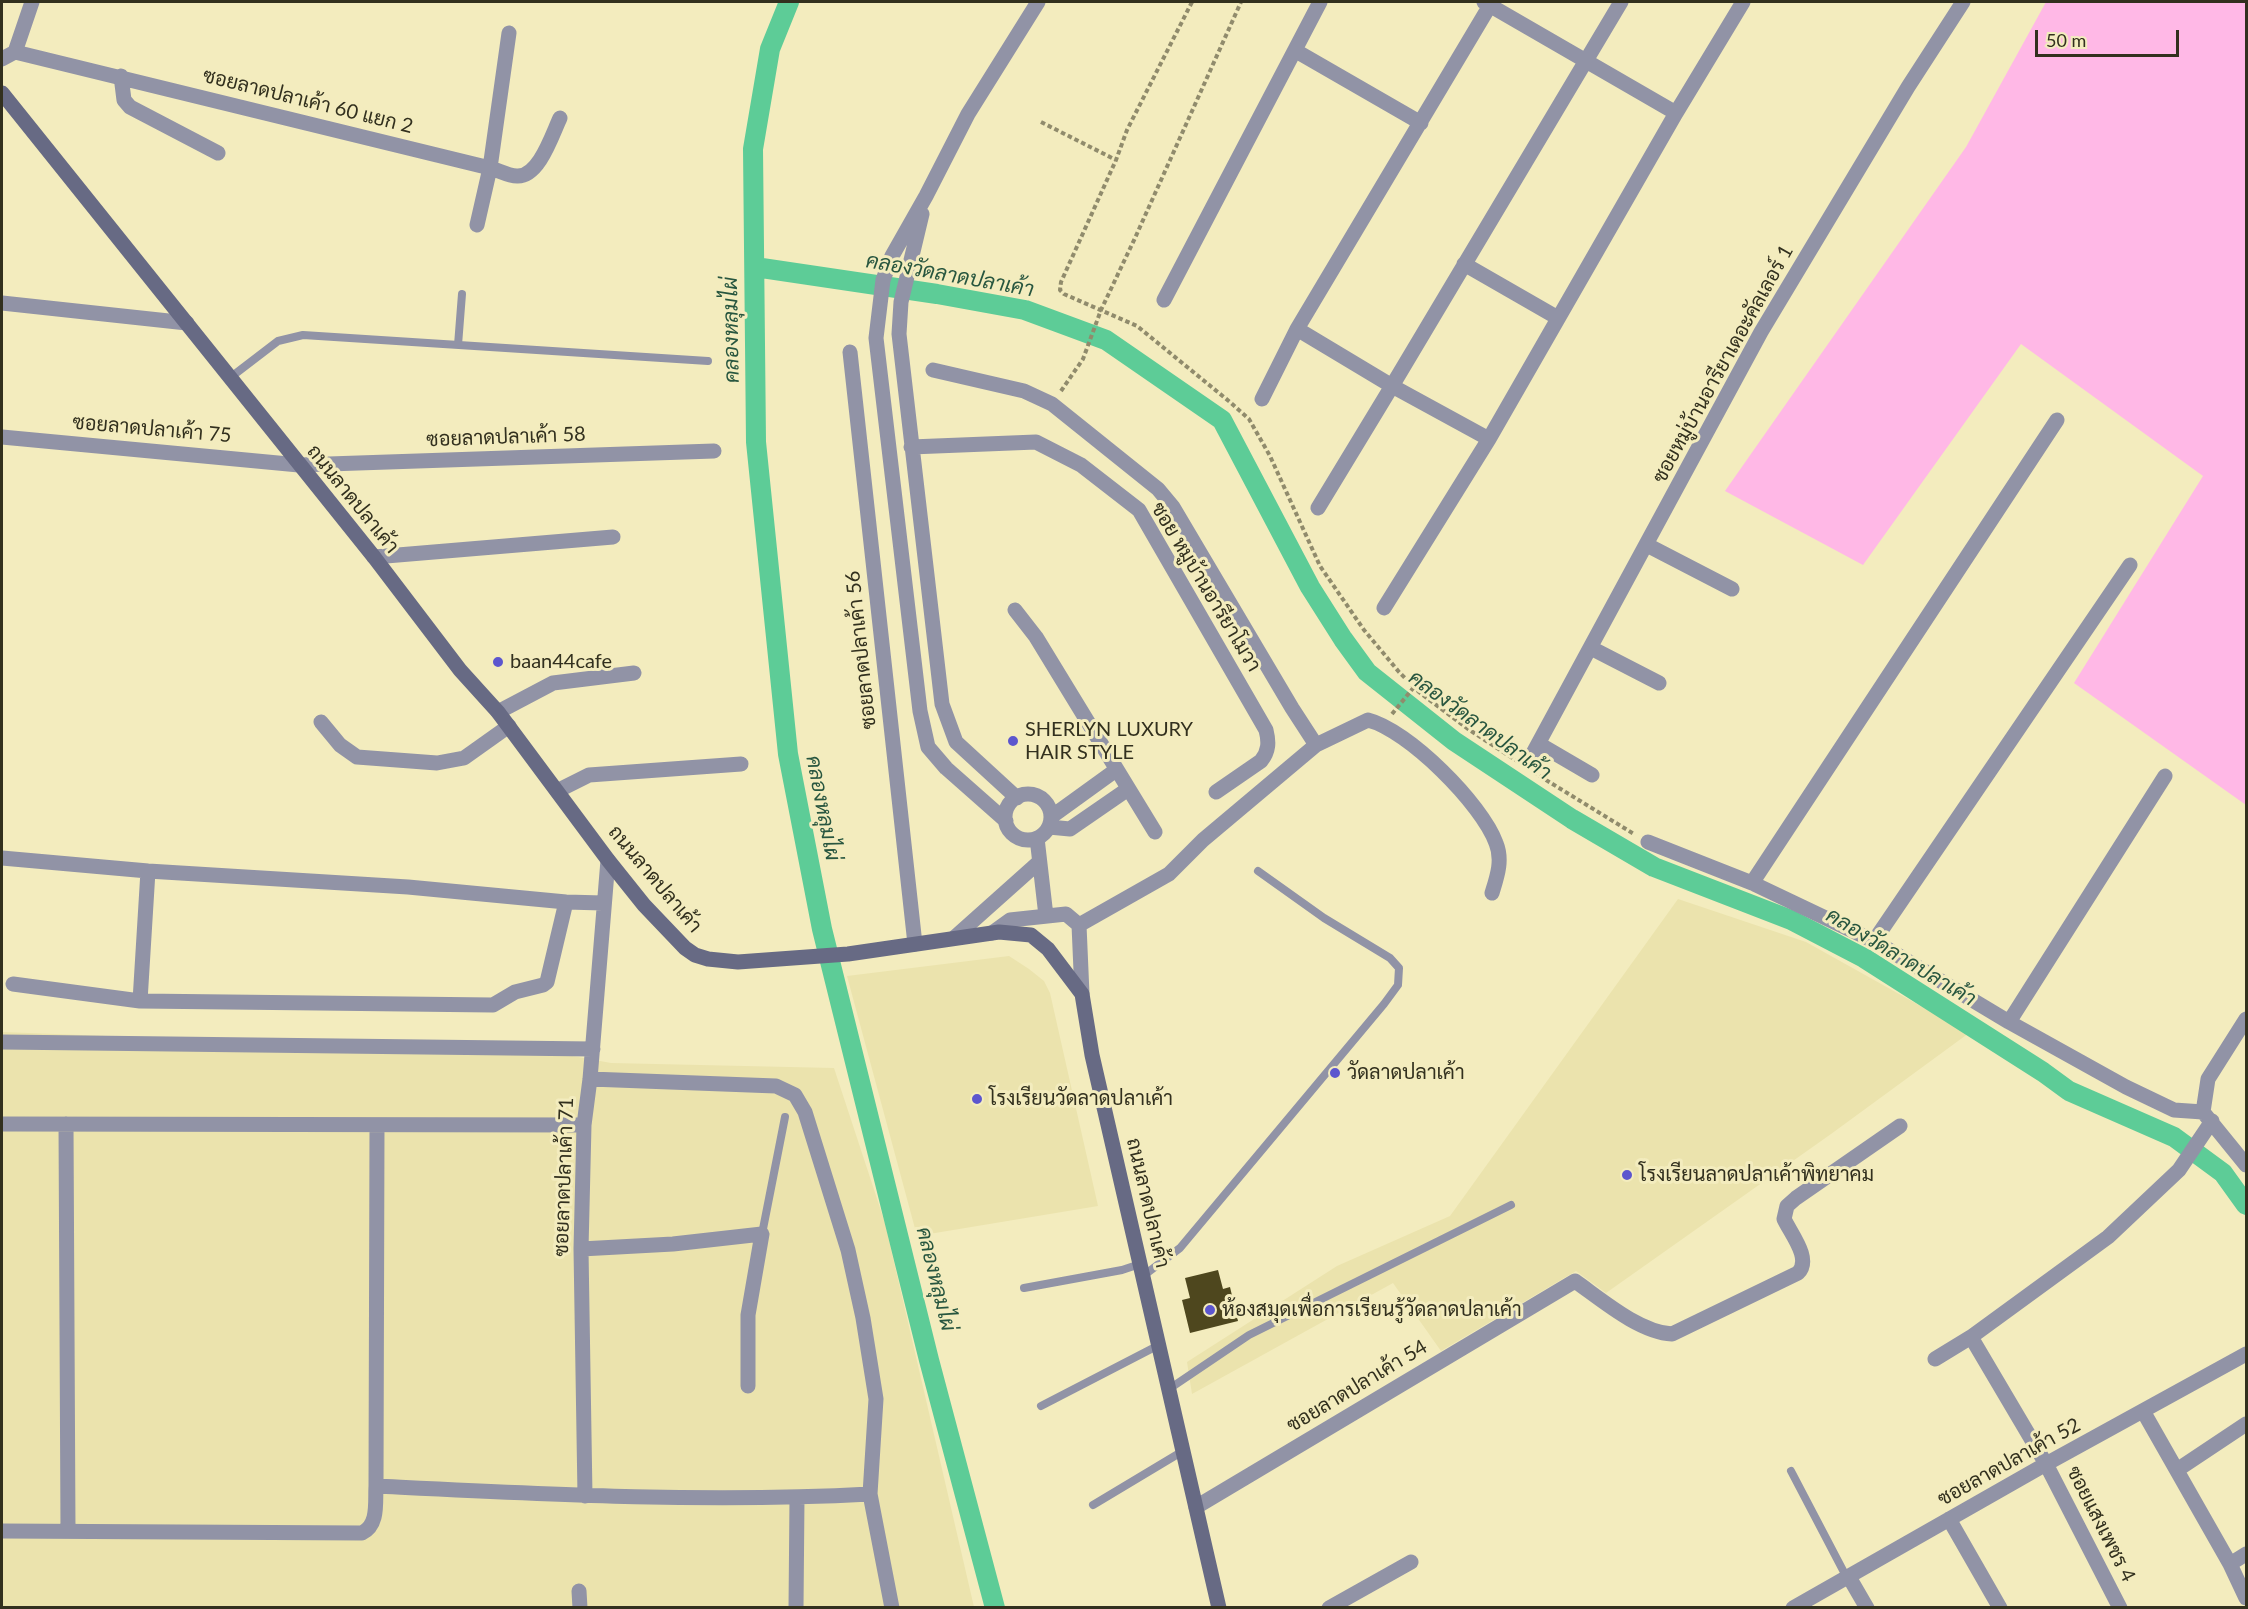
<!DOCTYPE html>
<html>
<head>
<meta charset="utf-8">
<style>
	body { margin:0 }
	#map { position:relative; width:2248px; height:1609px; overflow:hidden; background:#f3ecbe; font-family:Lato,sans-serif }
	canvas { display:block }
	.frame { position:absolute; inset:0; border:3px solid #32301e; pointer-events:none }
	.scale { position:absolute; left:2035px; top:30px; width:144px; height:27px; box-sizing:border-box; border:3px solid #32301e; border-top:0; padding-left:8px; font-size:18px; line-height:21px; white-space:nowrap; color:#32301e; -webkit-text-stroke:4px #f3ecbe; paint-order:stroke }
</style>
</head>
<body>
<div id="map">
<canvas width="2248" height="1609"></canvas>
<div class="frame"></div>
<div class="scale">50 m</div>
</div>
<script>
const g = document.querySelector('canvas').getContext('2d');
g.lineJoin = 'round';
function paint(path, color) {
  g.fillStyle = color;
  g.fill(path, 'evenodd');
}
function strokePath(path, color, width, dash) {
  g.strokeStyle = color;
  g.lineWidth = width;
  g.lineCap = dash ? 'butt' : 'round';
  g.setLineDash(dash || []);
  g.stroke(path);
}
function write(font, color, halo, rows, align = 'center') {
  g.font = font + ' Lato,Sarabun,sans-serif';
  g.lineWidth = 6;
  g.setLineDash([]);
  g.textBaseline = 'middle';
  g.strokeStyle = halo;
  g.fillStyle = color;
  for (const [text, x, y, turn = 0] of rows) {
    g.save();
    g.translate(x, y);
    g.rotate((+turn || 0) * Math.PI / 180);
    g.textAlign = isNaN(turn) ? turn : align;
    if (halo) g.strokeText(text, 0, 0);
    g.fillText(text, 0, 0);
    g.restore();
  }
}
paint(new Path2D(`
	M1678 899 1806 942 1969 1033 1831 1134 1606 1293 1576 1271 1441 1351 1393 1283 1192 1394 1187 1362 1337 1266 1450 1216Z
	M1009 956 1029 969 1044 981 1050 993 1098 1206 917 1236 847 976Z
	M2 1032 556 1053 611 1063 834 1068 885 1223 974 1607 2 1608Z`), '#ebe3ad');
paint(new Path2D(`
	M2046 2H2246V805L2074 683 2203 476 2021 344 1863 565 1725 491 1966 147Z`), '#ffb8e6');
strokePath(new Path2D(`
	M789 2 770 49 753 149 756 442 788 754 822 929 929 1360 995 1608
	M755 267 937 294 1025 310 1106 340 1222 420 1310 587 1343 639 1367 672 1454 741 1572 819 1654 867 1791 920 1864 958 2043 1072 2069 1091 2174 1137 2223 1173 2246 1205`), '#5dcc97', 20);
paint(new Path2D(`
	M1218 1270 1223 1289 1230 1287 1238 1321 1190 1333 1182 1300 1190 1298 1185 1278Z`), '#4e471e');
strokePath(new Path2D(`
	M1192 2 1127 130 1116 160 1061 282 1060 290 1064 294 1137 326 1230 402 1249 419 1270 456 1320 566 1364 630 1399 672 1419 692 1468 729 1517 761
	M1041 122 1116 160
	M1061 391 1083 359 1101 310 1135 238 1241 2
	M1392 714 1414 687
	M1533 772 1634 834`), '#908b6c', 4, [4.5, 3]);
strokePath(new Path2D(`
	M458 345 462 294
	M231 377 278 341 303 335 708 361
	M762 1234 785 1117
	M1143 1276 1180 1248 1384 1004 1398 985 1399 968 1390 958 1324 918 1258 871
	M1024 1288 1122 1270 1140 1264
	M1169 1389 1249 1335 1511 1205
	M1041 1406 1159 1345
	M1791 1471 1847 1578
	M1093 1505 1183 1451`), '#9193a6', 8);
strokePath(new Path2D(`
	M1484 2 1676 113
	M1296 51 1421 123
	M15 52 490 168C498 170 508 176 517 176 539 177 552 135 560 118
	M2 59 15 52 32 2
	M121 76 124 100 130 107 218 153
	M922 214 901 302 899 334 942 704 956 742 1017 798
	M477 225 490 168 509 33
	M1464 264 1558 318
	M1164 300 1320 2
	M2 303 187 323
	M1297 329 1392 386 1489 439
	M850 352 915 944
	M933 370 1024 391 1052 404 1158 489 1173 507 1292 708 1316 745
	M1262 399 1297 329 1492 2
	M2 437 299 465 714 451
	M911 447 1036 442 1081 465 1139 510 1266 730C1269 742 1269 751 1261 761L1216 792
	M1318 508 1392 386 1621 2
	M1647 545 1732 589
	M374 557 613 537
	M1384 608 1489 439 1676 113 1743 2
	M1015 610 1036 637 1155 832
	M1591 648 1659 683
	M498 712 553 683 634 673
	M321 722 340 745 357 757 437 763 464 758 509 726
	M1539 744 1592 775
	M1532 755 1761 332 1908 87 1963 2
	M557 791 589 775 741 764
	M1005 817a23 23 0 1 1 46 0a23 23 0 1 1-46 0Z
	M1051 817 1116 770
	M1006 821 946 768 928 747 920 711 876 338 883 280 892 256 926 196 968 114 1038 2
	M1049 827 1070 829 1128 789
	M1037 838 1046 916
	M1648 842 1752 883 1874 941 2009 1022 2126 1087 2174 1110 2203 1112 2246 1165
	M2 858 148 871 408 887 566 902 603 903
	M1752 883 2057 420
	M1079 925 1169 874 1203 840 1316 745 1368 720C1408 730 1482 804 1496 843 1503 860 1497 877 1492 893
	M992 933 1010 920 1066 914 1079 925 1082 994
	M955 937 1039 862
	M1874 941 2130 565
	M13 984 140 1001 493 1005 515 992 543 985 547 982 566 902
	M140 1001 148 871
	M2009 1022 2165 776
	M2 1042 593 1049
	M590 1079 776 1086 795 1095 805 1112 848 1250 863 1318 876 1399 870 1494 892 1608
	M2203 1112 2208 1079 2246 1019
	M2 1124 584 1125
	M66 1124 68 1530
	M581 1249 673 1244 762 1234 748 1315V1386
	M1971 1337 2046 1464 2120 1608
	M1935 1359 1971 1337 2108 1237 2179 1170 2212 1121
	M2143 1411 2230 1564 2246 1598
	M2177 1470 2246 1424
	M376 1486C540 1494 705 1503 870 1494
	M585 1496 581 1249 584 1125 590 1079 608 860
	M1196 1507 1575 1281C1602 1300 1639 1332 1672 1334L1798 1273C1812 1259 1791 1234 1784 1219L1787 1206 1796 1198 1900 1126
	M1949 1519 2000 1608
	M2 1531 362 1533C379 1525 375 1502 376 1486L377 1125
	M2230 1564 2246 1554
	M1849 1577 1867 1608
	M579 1591 580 1608
	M796 1608 797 1498
	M1329 1608 1411 1562
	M1793 1608 2046 1464 2246 1354`), '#9193a6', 15);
strokePath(new Path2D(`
	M2 93 374 557 460 670 498 712 608 860 644 905 685 948 695 955 708 959 738 962 848 954 999 932 1031 935 1048 949 1082 994 1092 1055 1219 1608`), '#676a84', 15);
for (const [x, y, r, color] of [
	[498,662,6,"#5c56ce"],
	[1013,741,6,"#5c56ce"],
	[1335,1073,6,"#5c56ce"],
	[977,1099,6,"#5c56ce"],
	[1627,1175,6,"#5c56ce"],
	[1210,1310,6,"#5c56ce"]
]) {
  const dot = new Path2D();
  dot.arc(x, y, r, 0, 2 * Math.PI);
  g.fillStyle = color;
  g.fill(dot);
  strokePath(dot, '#f3ecbe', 2);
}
write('20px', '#32301e', '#f3ecbe', [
	["ซอยลาดปลาเค้า 60 แยก 2",308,101,14],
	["ซอยหมู่บ้านอารียาเดอะคัลเลอร์ 1",1723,364,-61],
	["ซอยลาดปลาเค้า 75",152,429,5],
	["ซอยลาดปลาเค้า 58",506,437,-2],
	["ถนนลาดปลาเค้า",353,499,51],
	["ซอย หมูบ้านอารียาโมวา",1206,587,59],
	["ซอยลาดปลาเค้า 56",861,650,-96],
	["ถนนลาดปลาเค้า",655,879,50],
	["ซอยลาดปลาเค้า 71",564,1177,-88],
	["ถนนลาดปลาเค้า",1148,1203,77],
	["ซอยลาดปลาเค้า 54",1357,1386,-31],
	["ซอยลาดปลาเค้า 52",2009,1462,-29],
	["ซอยแสงเพชร 4",2101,1524,63]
]);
write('20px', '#32301e', '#f3ecbe', [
	["baan44cafe",510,662],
	["SHERLYN LUXURY",1025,730],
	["HAIR STYLE",1025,753],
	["วัดลาดปลาเค้า",1347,1073],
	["โรงเรียนวัดลาดปลาเค้า",989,1099],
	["โรงเรียนลาดปลาเค้าพิทยาคม",1639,1175],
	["ห้องสมุดเพื่อการเรียนรู้วัดลาดปลาเค้า",1222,1310]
], 'left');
write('italic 21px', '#28563f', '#f3ecbe', [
	["คลองวัดลาดปลาเค้า",950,275,10],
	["คลองหลุมไผ่",731,330,-91],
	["คลองวัดลาดปลาเค้า",1480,725,36],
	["คลองหลุมไผ่",823,808,79],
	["คลองวัดลาดปลาเค้า",1901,957,31],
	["คลองหลุมไผ่",936,1279,76]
]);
</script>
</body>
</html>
